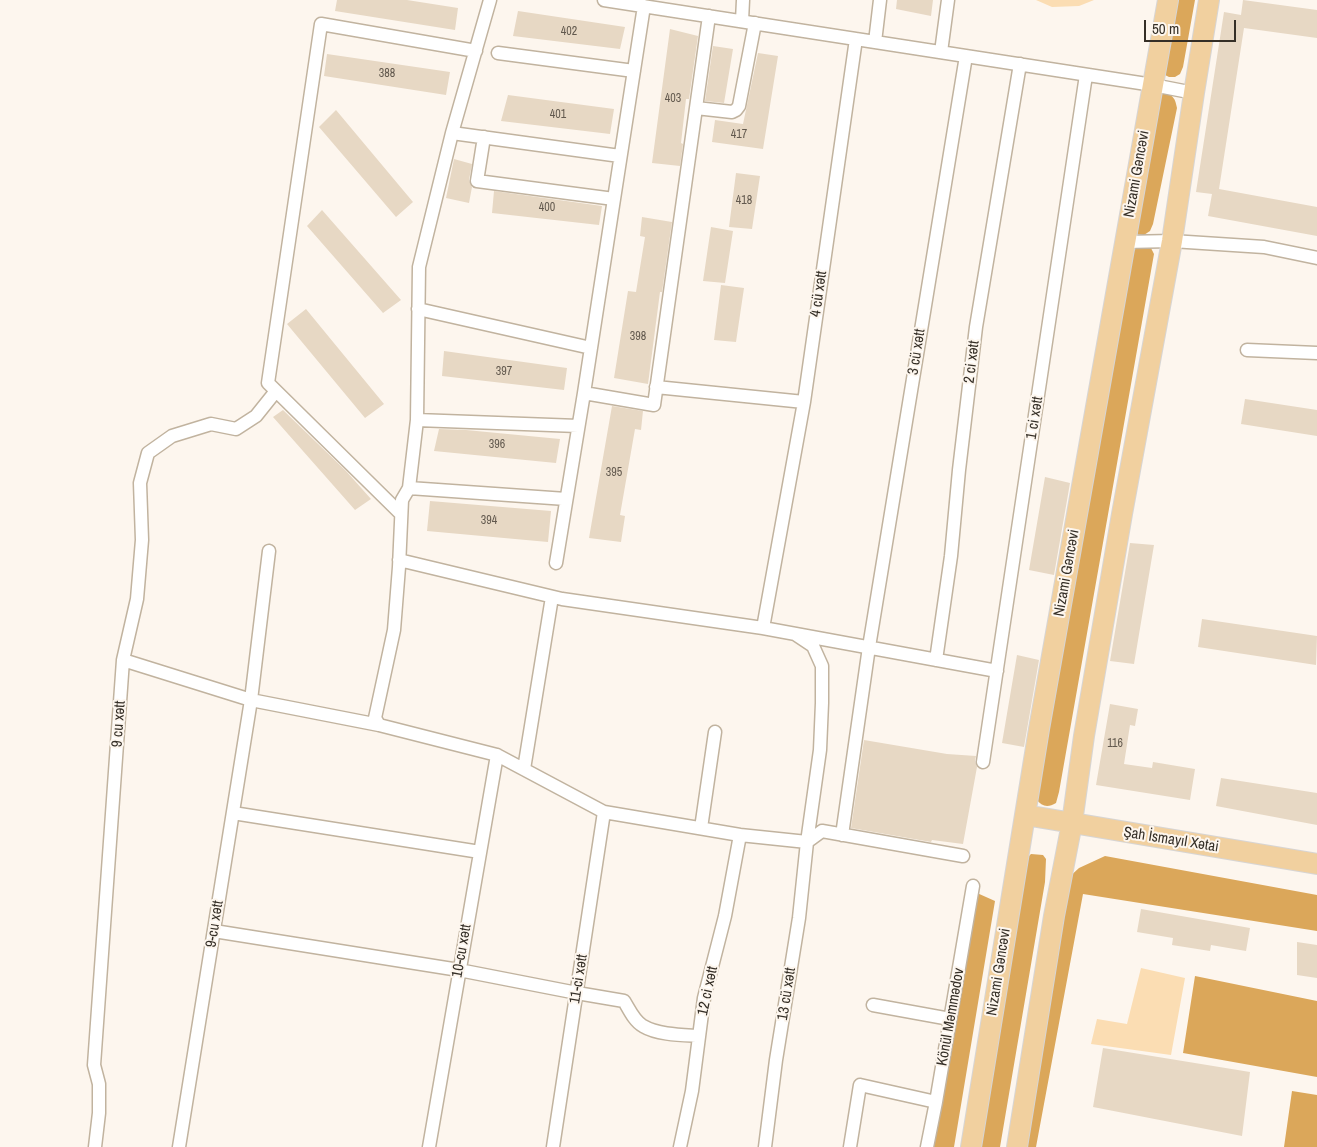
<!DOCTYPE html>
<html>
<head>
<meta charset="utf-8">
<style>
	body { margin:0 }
	#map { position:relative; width:1317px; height:1147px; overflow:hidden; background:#fdf6ee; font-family:"Archivo Narrow",sans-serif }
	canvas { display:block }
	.scale { position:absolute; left:1144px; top:20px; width:92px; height:22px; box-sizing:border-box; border:2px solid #352f27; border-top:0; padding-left:6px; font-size:15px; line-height:18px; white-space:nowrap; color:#352f27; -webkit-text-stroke:4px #fdf6ee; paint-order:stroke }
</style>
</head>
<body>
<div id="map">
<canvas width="1317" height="1147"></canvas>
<div class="scale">50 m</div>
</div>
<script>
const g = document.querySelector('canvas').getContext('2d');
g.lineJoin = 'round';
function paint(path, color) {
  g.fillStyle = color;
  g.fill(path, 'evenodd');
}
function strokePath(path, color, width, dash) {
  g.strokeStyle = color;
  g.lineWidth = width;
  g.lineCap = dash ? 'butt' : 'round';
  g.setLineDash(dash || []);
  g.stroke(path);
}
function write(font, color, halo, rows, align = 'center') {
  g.font = font + ' "Archivo Narrow",sans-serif';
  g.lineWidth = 4;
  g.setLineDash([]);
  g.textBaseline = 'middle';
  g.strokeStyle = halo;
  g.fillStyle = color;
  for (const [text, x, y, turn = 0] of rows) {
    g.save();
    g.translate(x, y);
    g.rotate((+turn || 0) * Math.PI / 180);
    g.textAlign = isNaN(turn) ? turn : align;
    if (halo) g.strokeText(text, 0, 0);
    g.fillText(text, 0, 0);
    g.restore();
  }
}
paint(new Path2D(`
	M1036 0H1094L1079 6 1052 7Z
	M1141 968 1185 978 1171 1055 1091 1044 1097 1019 1127 1024Z`), '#fbddb3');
paint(new Path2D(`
	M1172 0H1195L1183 67 1180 74 1175 77H1169L1163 74Z
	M1161 92H1165C1174 97 1175 98 1177 108L1153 224 1150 231 1144 235 1137 234Z
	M1145 246 1151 248 1154 254 1059 792 1056 803C1048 808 1042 807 1036 799L1133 252 1137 247Z
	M1031 854 1043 855 1046 859 1045 882 1000 1147H976L1027 858Z
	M1105 856 1317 895V931L1083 894 1036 1147H1023L1066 880 1079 868Z
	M977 893 995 901 954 1147H932Z
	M1195 976 1317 1001V1077L1183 1053Z
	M1292 1091 1317 1095V1147H1284Z`), '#dba75a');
paint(new Path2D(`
	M337 0H407L458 8 455 30 335 11Z
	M897 0H933L931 16 896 9Z
	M1243 0 1317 10V38L1244 28 1219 189 1317 207V236L1208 216 1212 194 1196 192 1224 12 1241 15Z
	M518 11 625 27 620 49 513 36Z
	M670 29 698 36 689 99H686L681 143 683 144 680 166 652 163Z
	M713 46 733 49 724 103 705 101Z
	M758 53 778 56 763 149 712 142 715 120 743 124Z
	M327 54 450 72 446 95 324 76Z
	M508 95 614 109 610 134 501 121Z
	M336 110 413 202 396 217 319 127Z
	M454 159 472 164 469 180 472 187 469 203 446 198Z
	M736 173 760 176 752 229 729 227Z
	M494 191 602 206 599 225 492 213Z
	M322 210 401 300 383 313 307 226Z
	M642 217 672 222 662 292H660L648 384 614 378 628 291 636 292 645 237 640 236Z
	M711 227 733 231 725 283 703 281Z
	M721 285 744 288 736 342 714 340Z
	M306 309 384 404 365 418 287 324Z
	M444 351 567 368 564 390 442 376Z
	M1245 399 1317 410V436L1241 424Z
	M612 406 643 411 641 430 635 429 620 515 625 516 621 542 589 538Z
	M283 410 346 471 371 499 355 510 273 417Z
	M439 429 466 430 560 439 556 463 434 451Z
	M1045 477 1070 483 1054 575 1029 570Z
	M430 501 551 511 548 542 427 531Z
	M1130 543 1154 545 1134 664 1110 661Z
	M1202 619 1317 636 1316 665 1198 647Z
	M1017 655 1039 660 1024 747 1002 743Z
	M1110 704 1138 709 1135 726 1130 725 1124 764 1152 768 1153 762 1195 769 1190 800 1096 785Z
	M864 740 947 754 976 756 975 761 977 767 963 844 932 840 931 842 851 828Z
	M1221 778 1317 793V825L1216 806Z
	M1141 909 1250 928 1246 951 1211 945 1210 951 1172 945 1173 938 1137 932Z
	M1297 942 1317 945V978L1297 975Z
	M1103 1048 1250 1072 1242 1136 1093 1107Z`), '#e7d8c4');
const street = new Path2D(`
	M604 0 1153 85 1194 93
	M742 21 743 0
	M875 42 880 0
	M941 52 948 0
	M498 53 634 71
	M696 108 732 112 736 110 739 106 755 23
	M452 133 620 156
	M484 137 477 181 614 199 644 6
	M614 199 584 393 654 405 709 16
	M1125 242 1172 241 1264 247 1317 258
	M418 309 591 348
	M1247 350 1317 353
	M656 387 804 402 856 39
	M417 420 578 426
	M409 488 566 499
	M401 514 268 383 321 24 476 51
	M399 560 562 599 763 628 804 402
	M556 563 584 393
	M763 628 997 671
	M123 660 251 700 379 725 497 755 604 812 740 835 807 842 822 831 963 856
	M936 660 951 556 959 470 976 327 1020 64
	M379 725 375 718 394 630 399 567 402 500 409 488 417 420 419 267 452 133 490 0
	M983 762 1086 75
	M524 769 552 597
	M233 813 480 852
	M701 828 715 732
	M842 835 869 647 966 56
	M214 931 459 970 577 993 624 1001C629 1009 634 1021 643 1026 658 1035 683 1035 699 1036
	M873 1005 950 1019
	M95 1147 99 1113V1084L94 1065 123 660 137 599 142 540 140 483 148 453 172 436 211 424 236 429 256 416 276 391
	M179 1147 251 700 269 551
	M429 1147 497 755
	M553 1147 604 812
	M680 1147 692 1091 704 998 725 916 740 835
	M765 1147 776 1060 799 918 807 842 820 750 822 703V666L813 646 795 634
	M850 1147 860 1085 936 1102
	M927 1147 936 1102 973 886`);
const primary = new Path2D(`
	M1025 815 1317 864
	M971 1147 1039 729 1168 0
	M1017 1147 1054 916 1072 823 1084 736 1122 514 1172 241 1194 93 1209 0`);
strokePath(street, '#c1b39f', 15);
strokePath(primary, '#d7d5d4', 22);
strokePath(street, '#fff', 12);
strokePath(primary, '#f1d09f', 20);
write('12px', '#62594e', null, [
	["402",569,32],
	["388",387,74],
	["403",673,99],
	["401",558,115],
	["417",739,135],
	["418",744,201],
	["400",547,208],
	["398",638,337],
	["397",504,372],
	["396",497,445],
	["395",614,473],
	["394",489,521],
	["116",1115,744]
]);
write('15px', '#352f27', '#fdf6ee', [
	["Nizami Gəncəvi",1137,174,-80],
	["4 cü xətt",819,294,-82],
	["3 cü xətt",917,352,-81],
	["2 ci xətt",972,362,-83],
	["1 ci xətt",1035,418,-81],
	["Nizami Gəncəvi",1067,573,-80],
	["9 cu xətt",119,724,-86],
	["Şah İsmayıl Xətai",1171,840,9],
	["9-cu xətt",215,924,-81],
	["10-cu xətt",462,951,-80],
	["Nizami Gəncəvi",999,972,-81],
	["11-ci xətt",579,979,-81],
	["12 ci xətt",708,991,-78],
	["13 cü xətt",787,994,-81],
	["Könül Məmmədov",951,1017,-80]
]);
</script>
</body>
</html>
